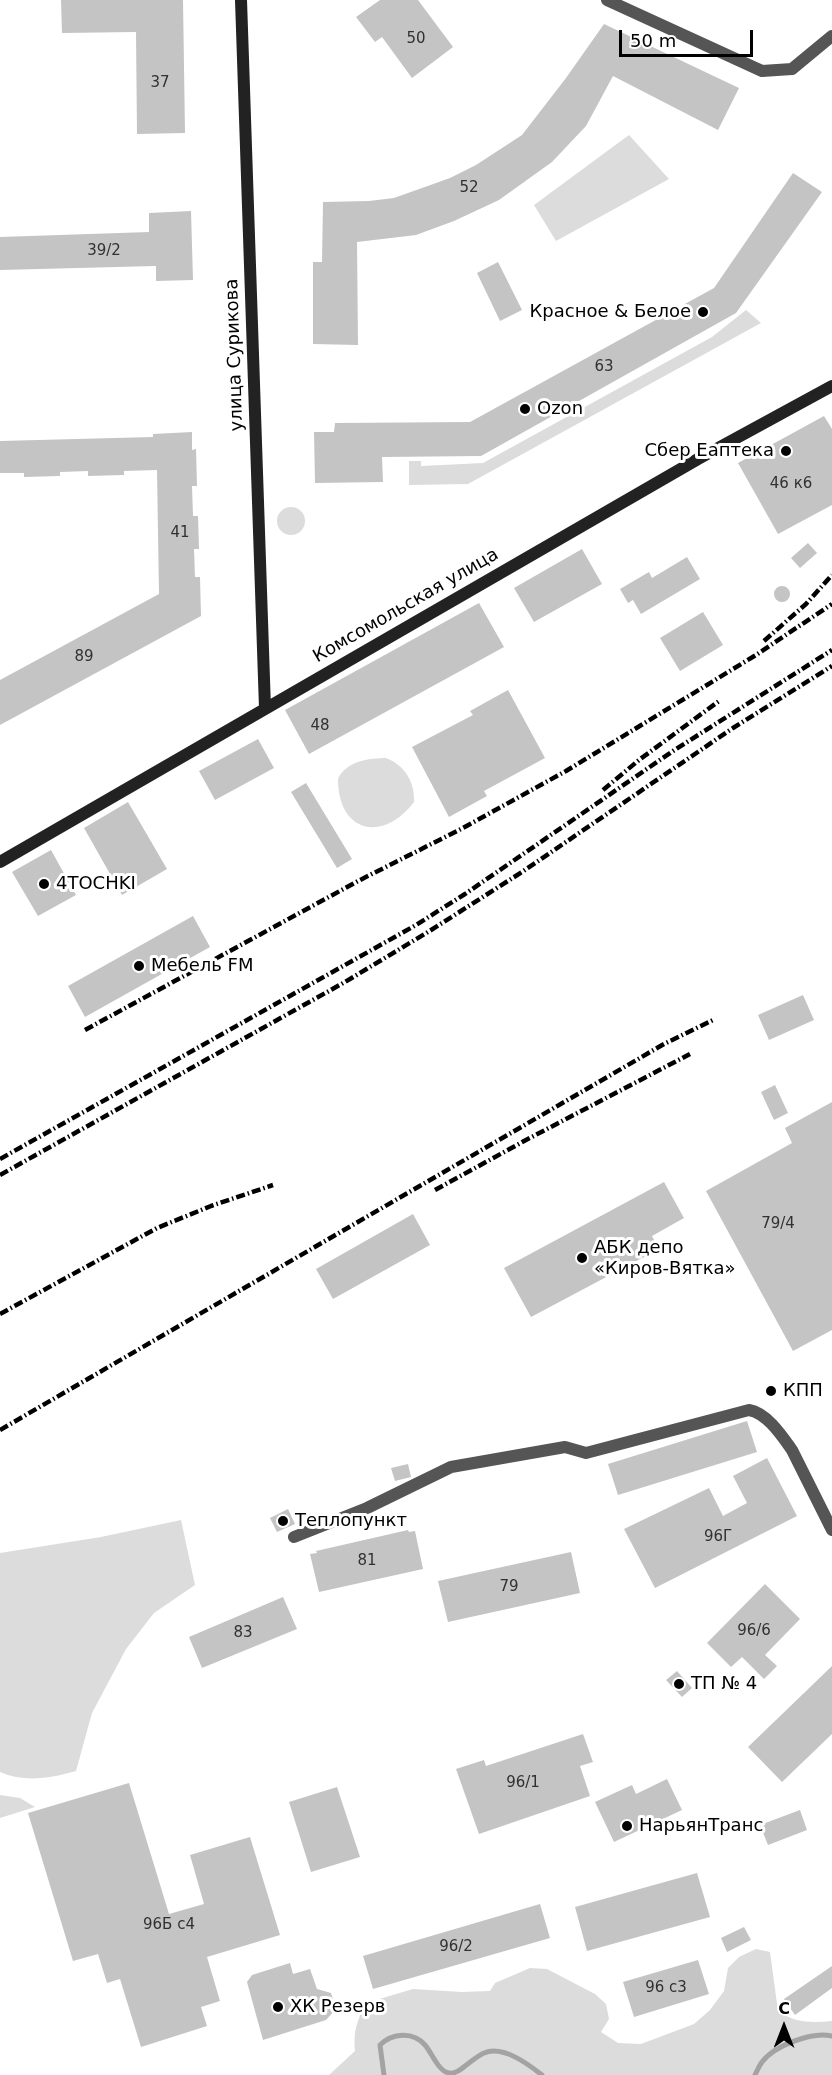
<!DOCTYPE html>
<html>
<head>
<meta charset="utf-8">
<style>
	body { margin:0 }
	#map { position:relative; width:832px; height:2075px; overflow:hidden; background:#fff; font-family:"DejaVu Sans",sans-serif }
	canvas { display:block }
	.north { position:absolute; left:754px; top:1997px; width:60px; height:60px; -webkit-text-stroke:4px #fff; paint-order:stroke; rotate:0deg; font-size:16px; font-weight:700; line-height:24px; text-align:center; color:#000 }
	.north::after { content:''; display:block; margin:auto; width:21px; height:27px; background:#000; clip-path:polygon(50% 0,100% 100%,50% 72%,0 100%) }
	.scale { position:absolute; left:619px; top:30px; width:134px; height:27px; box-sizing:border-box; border:3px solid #000; border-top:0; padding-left:8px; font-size:18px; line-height:21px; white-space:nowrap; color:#000; -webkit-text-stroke:4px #fff; paint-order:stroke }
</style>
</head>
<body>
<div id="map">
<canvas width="832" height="2075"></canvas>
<div class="north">С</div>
<div class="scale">50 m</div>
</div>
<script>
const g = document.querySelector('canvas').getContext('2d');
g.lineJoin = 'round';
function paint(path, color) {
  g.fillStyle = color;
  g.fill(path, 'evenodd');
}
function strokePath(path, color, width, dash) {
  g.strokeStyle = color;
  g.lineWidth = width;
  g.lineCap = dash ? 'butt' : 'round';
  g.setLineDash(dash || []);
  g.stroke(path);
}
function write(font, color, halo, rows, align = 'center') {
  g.font = font + ' "DejaVu Sans",sans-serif';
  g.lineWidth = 6;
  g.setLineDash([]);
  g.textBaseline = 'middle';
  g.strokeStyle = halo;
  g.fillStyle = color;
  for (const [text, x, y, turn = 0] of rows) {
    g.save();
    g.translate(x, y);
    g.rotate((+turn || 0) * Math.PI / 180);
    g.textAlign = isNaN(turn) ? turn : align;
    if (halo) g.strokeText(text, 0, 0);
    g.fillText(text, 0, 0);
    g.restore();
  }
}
paint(new Path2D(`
	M629 135 669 179 556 241 534 205Z
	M746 310 761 323 468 484 409 485V461H421V466L483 463 712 337Z
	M277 521a14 14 0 1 1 28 0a14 14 0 1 1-28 0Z
	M386 758C404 765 415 781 414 802 383 843 338 833 338 779 346 761 369 758 386 758Z
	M181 1520 195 1585 154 1613 126 1649 92 1713 76 1771C51 1778 25 1783 0 1772V1553L101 1537Z
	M0 1795 20 1798 35 1807 0 1818Z
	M756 1949 770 1952 778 2011C795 2023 812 2023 832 2021V2075H329L355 2051C353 2032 357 2020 366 2003L413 1989 462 1992 490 1991 495 1983 530 1968 547 1969 595 1994 606 2004 609 2019 601 2032 618 2043 641 2044 694 2024 710 2010 724 1991 728 1968 739 1957Z`), '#dcdcdc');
strokePath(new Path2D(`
	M384 2075 380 2045C392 2033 413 2031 425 2045 432 2053 438 2071 449 2073 455 2074 460 2070 465 2066 471 2062 477 2056 484 2053 503 2045 528 2064 542 2075
	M755 2075C757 2071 759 2066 762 2062 774 2046 812 2031 832 2036`), '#a3a3a3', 5);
paint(new Path2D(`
	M61 0H183L185 133 137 134 136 32 62 33Z
	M380 0H418L453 47 412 78 382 37 375 42 356 17Z
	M604 24 739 88 718 130 613 76 586 126 552 162 499 200 454 221 416 235 357 242 358 345 313 344V262H322L323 202 369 201 394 198 450 178 476 165 522 135 566 78Z
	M793 173 822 192 736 313 481 456 382 457 383 482 315 483 314 432H334L335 423 470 422 714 288Z
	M191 211 193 280 156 281V266L0 270V237L149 232V213Z
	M498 262 522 310 500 321 477 273Z
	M824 416 832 429V505L778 534 738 463Z
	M192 432V450L196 449 197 486H192L193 516H198L199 549H194L195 577H200L201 616 0 725V680L159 594 157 470 124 471V475L88 476V471L60 472V476L24 477V473H0V441L153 437V434Z
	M808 543 817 553 800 568 791 558Z
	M582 549 602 584 534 622 514 588Z
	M687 557 700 579 641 614 633 600 628 603 620 589 649 572 652 578Z
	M774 594a8 8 0 1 1 16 0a8 8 0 1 1-16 0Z
	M479 603 504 647 309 754 285 710Z
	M703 612 723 645 680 671 660 638Z
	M508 690 545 758 484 791 487 796 449 817 412 747 473 715 470 711Z
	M258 739 274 768 215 800 199 771Z
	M306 783 352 859 337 868 291 792Z
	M128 802 167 869 122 895 84 828Z
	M51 850 76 895 38 916 12 872Z
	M193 916 210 947 85 1017 68 986Z
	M803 995 814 1020 769 1040 758 1015Z
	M775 1085 788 1113 774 1120 761 1092Z
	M832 1102V1330L793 1351 706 1191 792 1143 785 1128Z
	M664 1182 684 1218 652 1236 659 1249 531 1317 504 1268Z
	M413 1214 430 1245 333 1299 316 1269Z
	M747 1421 757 1452 618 1495 608 1464Z
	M767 1458 797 1516 655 1588 624 1529 709 1488 723 1516 747 1503 733 1476Z
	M408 1464 411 1477 395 1481 391 1468Z
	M288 1509 295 1524 277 1532 270 1518Z
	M408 1530 409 1532 415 1531 423 1569 319 1592 310 1554 317 1553 316 1551Z
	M571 1552 580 1593 448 1622 438 1581Z
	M765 1584 800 1619 765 1655 777 1666 764 1679 742 1657 731 1667 707 1643Z
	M283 1597 297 1629 202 1668 189 1637Z
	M832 1666V1734L782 1782 748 1747Z
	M677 1671 692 1688 682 1697 666 1680Z
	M583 1734 593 1762 580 1766 590 1796 479 1834 456 1769 484 1760 486 1766Z
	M667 1779 682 1810 614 1842 595 1802 632 1785 636 1794Z
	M129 1783 169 1914 204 1904 190 1855 250 1837 280 1935 207 1957 220 2001 201 2007 207 2026 141 2047 120 1979 107 1983 98 1954 73 1961 28 1813Z
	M337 1787 360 1857 311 1872 289 1802Z
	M800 1810 807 1830 768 1845 760 1825Z
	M697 1873 710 1917 587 1951 575 1907Z
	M540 1904 550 1938 373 1989 363 1956Z
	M744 1927 751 1940 727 1952 721 1938Z
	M698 1960 709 1994 634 2017 623 1982Z
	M290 1963 293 1974 310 1969 317 1989 331 1993 336 2009 326 2020 263 2040 247 1982 252 1975Z
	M832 1966V1988L795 2015 784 1999Z`), '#c4c4c4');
strokePath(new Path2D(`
	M607 0 762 71 792 69 832 36
	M294 1537 367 1508 451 1467 565 1447 586 1453 749 1410C767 1413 782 1436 792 1450L832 1530`), '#555', 12);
strokePath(new Path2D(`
	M241 0 265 708
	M0 862 698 459 832 386`), '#222', 12);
strokePath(new Path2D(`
	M764 641 806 604 832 575
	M603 790 639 760 719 701
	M85 1030 360 880 463 828 566 771 756 655 832 604
	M0 1159 416 925 465 894 673 751 832 650
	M0 1175 345 982 428 932 522 872 733 728 832 666
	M435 1190 526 1140 690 1054
	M0 1314 157 1228 211 1206 273 1185
	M0 1430 664 1044 715 1019`), '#000', 4.5, [9, 3, 1.5, 3]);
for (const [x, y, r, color] of [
	[703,312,6,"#000"],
	[525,409,6,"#000"],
	[786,451,6,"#000"],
	[44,884,6,"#000"],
	[139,966,6,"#000"],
	[582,1258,6,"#000"],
	[771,1391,6,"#000"],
	[283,1521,6,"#000"],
	[679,1684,6,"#000"],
	[627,1826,6,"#000"],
	[278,2007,6,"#000"]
]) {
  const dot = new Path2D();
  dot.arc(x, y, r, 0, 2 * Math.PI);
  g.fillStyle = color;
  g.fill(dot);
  strokePath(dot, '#fff', 2);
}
write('15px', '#313131', null, [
	["50",416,39],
	["37",160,83],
	["52",469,188],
	["39/2",104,251],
	["63",604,367],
	["46 к6",791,484],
	["41",180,533],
	["89",84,657],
	["48",320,726],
	["79/4",778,1224],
	["96Г",718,1537],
	["81",367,1561],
	["79",509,1587],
	["96/6",754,1631],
	["83",243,1633],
	["96/1",523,1783],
	["96Б с4",169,1925],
	["96/2",456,1947],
	["96 c3",666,1988]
]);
write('18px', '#000', '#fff', [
	["Красное & Белое",691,312,"right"],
	["Ozon",537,409],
	["Сбер Еаптека",774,451,"right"],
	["4TOCHKI",56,884],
	["Мебель FM",151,966],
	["АБК депо",594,1248],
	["«Киров-Вятка»",594,1269],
	["КПП",783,1391],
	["Теплопункт",295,1521],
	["ТП № 4",691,1684],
	["НарьянТранс",639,1826],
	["ХК Резерв",290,2007]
], 'left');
write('18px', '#000', '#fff', [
	["улица Сурикова",235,355,-92],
	["Комсомольская улица",406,606,-30]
]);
</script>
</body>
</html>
